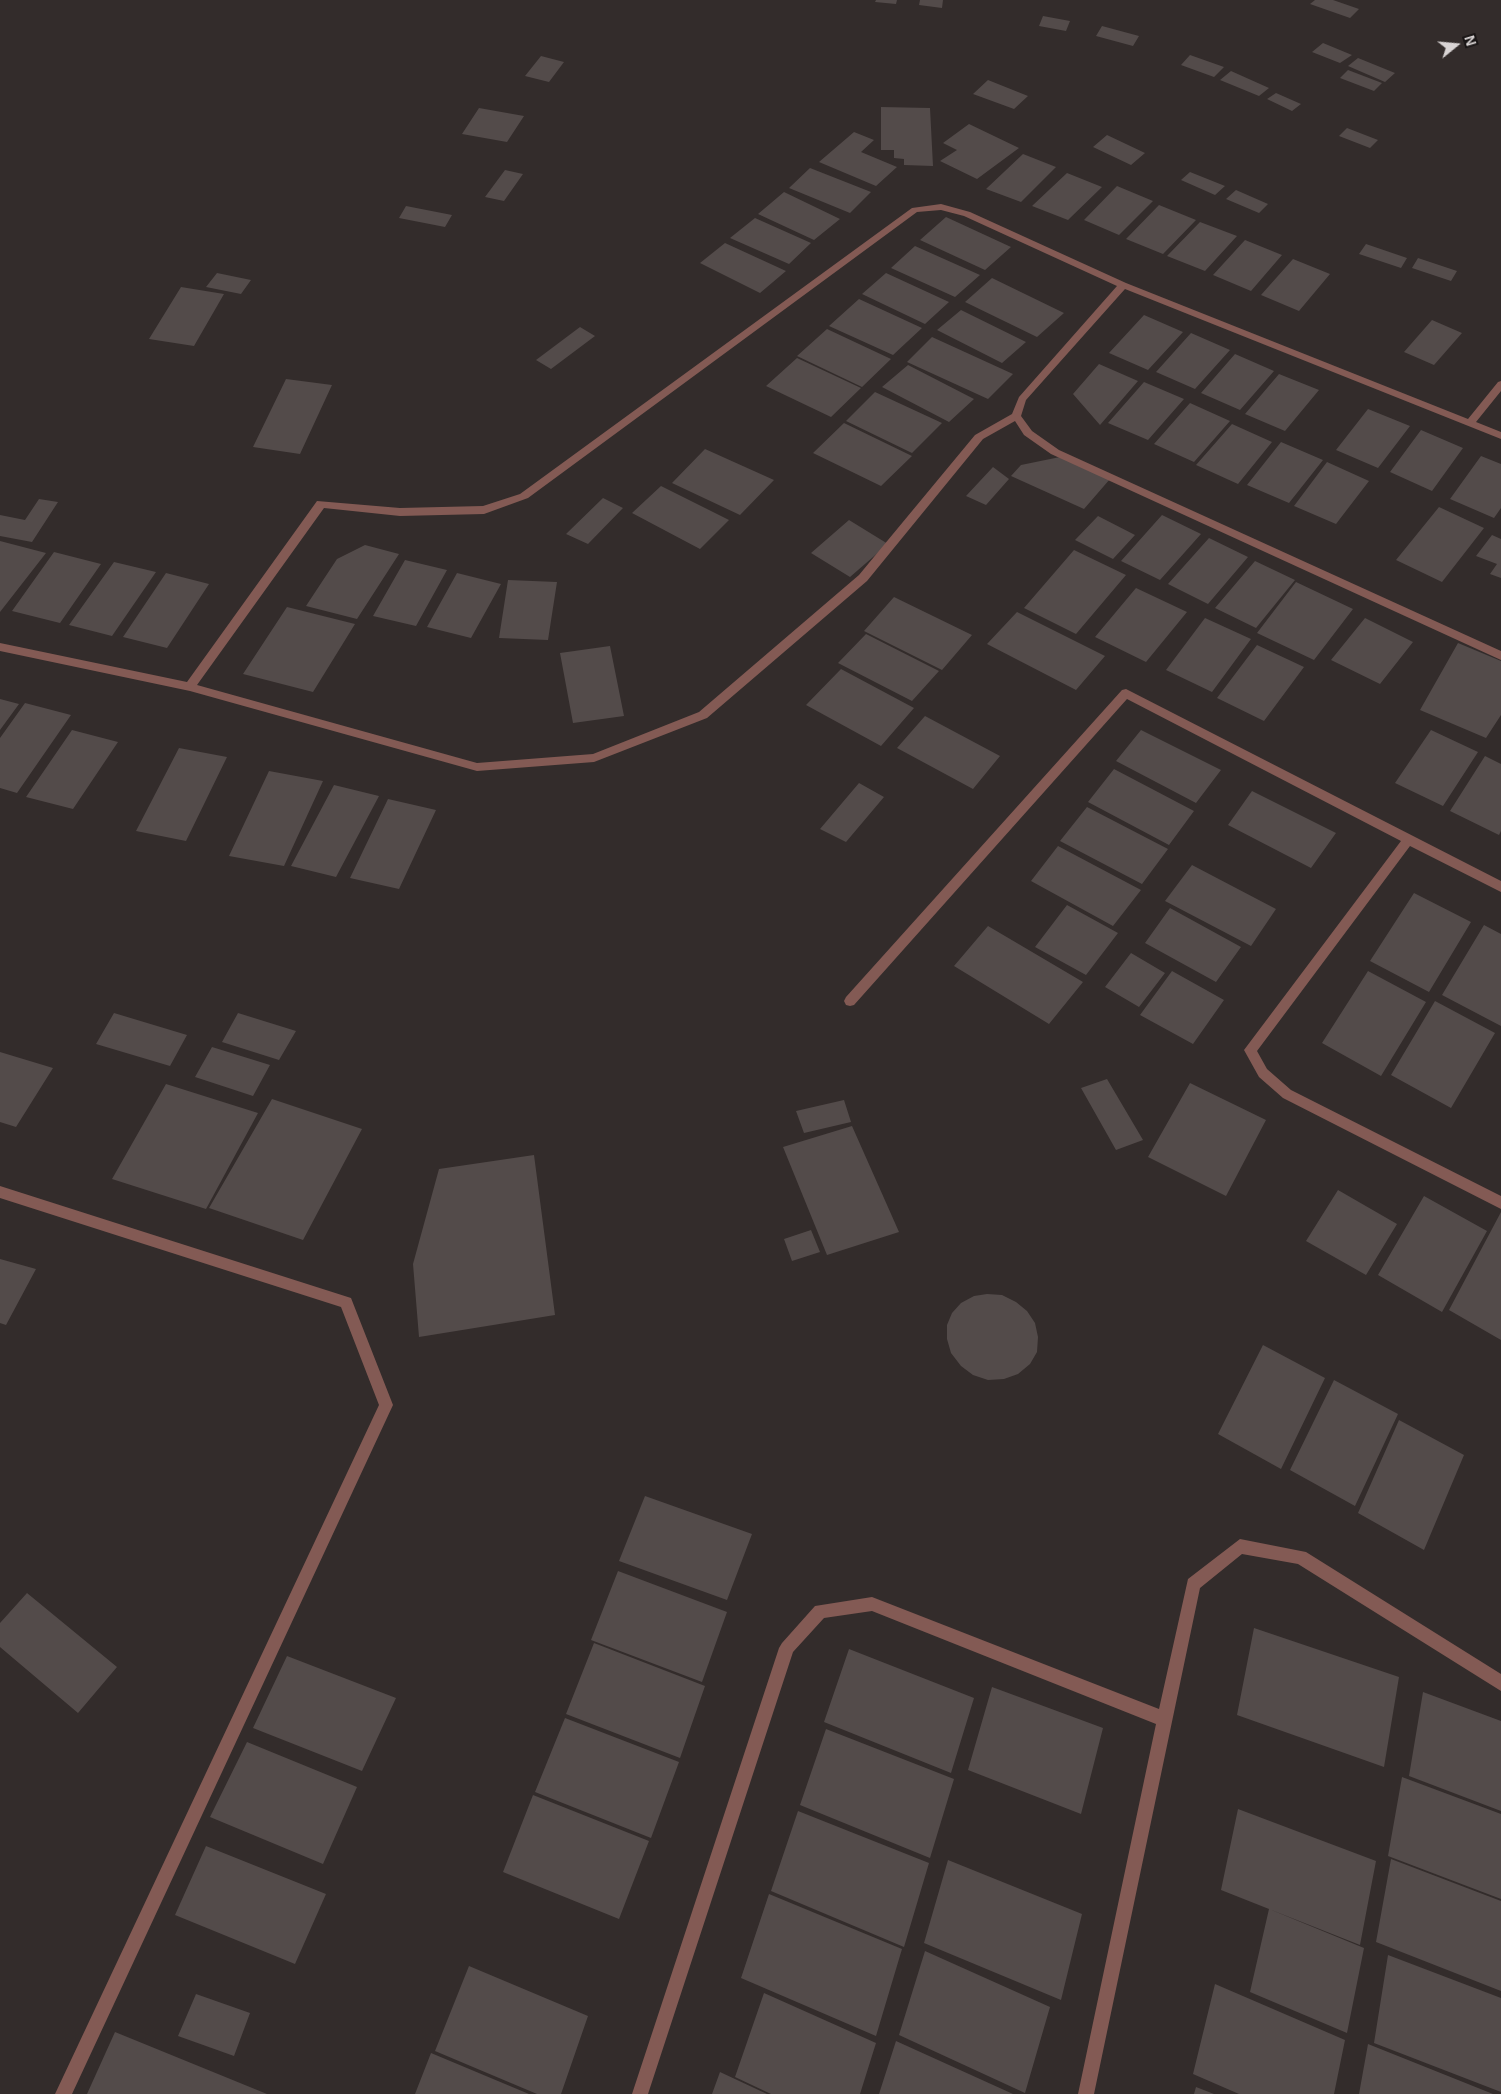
<!DOCTYPE html>
<html>
<head>
<meta charset="utf-8">
<style>
	body { margin:0 }
	#map { position:relative; width:1501px; height:2094px; overflow:hidden; background:#332c2b; font-family:Helvetica,sans-serif }
	canvas { display:block }
	.north { position:absolute; left:1431px; top:20px; width:50px; height:50px; -webkit-text-stroke:4px #191515; paint-order:stroke; rotate:73deg; font-size:14px; font-weight:700; line-height:20px; text-align:center; color:#d9d4d4 }
	.north::after { content:''; display:block; margin:auto; width:18px; height:22px; background:#d9d4d4; clip-path:polygon(50% 0,100% 100%,50% 72%,0 100%) }
</style>
</head>
<body>
<div id="map">
<canvas width="1501" height="2094"></canvas>
<div class="north">N</div>
</div>
<script>
const g = document.querySelector('canvas').getContext('2d');
g.lineJoin = 'round';
function paint(path, color) {
  g.fillStyle = color;
  g.fill(path, 'evenodd');
}
paint(new Path2D(`
	M876 0H897L896 4 875 2Z
	M920 0H943L942 8 919 5Z
	M1315 0H1333L1359 9 1350 18 1310 4Z
	M1043 16 1070 21 1066 31 1039 26Z
	M1102 26 1139 36 1133 46 1096 36Z
	M1323 43 1352 55 1340 63 1312 52Z
	M1190 55 1224 67 1214 77 1181 65Z
	M541 56 564 62 549 82 525 76Z
	M1358 58 1395 73 1385 82 1348 66Z
	M1348 70 1382 83 1374 91 1340 78Z
	M1231 71 1269 88 1259 96 1220 80Z
	M988 80 1028 96 1014 109 973 94Z
	M1276 93 1301 104 1292 111 1267 99Z
	M881 107 930 108 933 166 904 165V159L894 158V150H881Z
	M479 108 524 116 507 142 462 134Z
	M969 124 1019 148 977 179 940 161 957 150 943 143Z
	M1347 128 1378 140 1370 148 1339 136Z
	M854 132 874 140 861 152 897 167 876 186 819 162Z
	M1107 135 1145 153 1131 165 1093 147Z
	M1023 154 1056 167 1021 202 986 189Z
	M810 168 871 192 850 213 789 188Z
	M505 170 523 174 504 201 485 197Z
	M1190 172 1225 186 1215 195 1181 180Z
	M1067 173 1102 187 1068 220 1032 206Z
	M1117 186 1153 201 1119 235 1084 220Z
	M1236 190 1268 204 1259 213 1226 199Z
	M784 192 840 219 814 240 758 214Z
	M1159 205 1196 220 1163 254 1126 239Z
	M406 206 452 215 445 227 399 218Z
	M946 217 1011 247 985 270 920 240Z
	M755 218 811 243 789 264 730 238Z
	M1200 222 1237 236 1205 271 1167 256Z
	M1245 240 1282 255 1251 291 1213 275Z
	M725 243 786 271 760 293 700 263Z
	M1366 244 1407 258 1401 268 1359 254Z
	M915 246 980 275 955 297 891 268Z
	M1418 258 1457 271 1451 281 1412 268Z
	M1293 259 1330 274 1299 311 1261 295Z
	M217 273 251 280 241 294 206 287Z
	M886 273 949 302 925 324 862 294Z
	M992 278 1064 313 1037 337 965 302Z
	M181 287 224 294 194 346 149 339Z
	M859 299 922 328 893 355 829 326Z
	M961 310 1026 342 1002 363 937 330Z
	M1144 315 1183 332 1148 370 1109 353Z
	M1432 320 1462 333 1434 365 1404 352Z
	M580 327 595 336 551 369 536 360Z
	M827 329 891 359 862 387 797 356Z
	M1191 333 1230 350 1195 389 1156 372Z
	M932 337 1013 374 988 399 907 362Z
	M1235 354 1274 371 1240 410 1201 393Z
	M797 358 861 388 831 417 766 386Z
	M1099 364 1138 381 1100 425 1073 394Z
	M908 365 974 399 949 422 882 387Z
	M1279 374 1319 390 1285 431 1245 414Z
	M286 379 332 385 300 454 253 447Z
	M1144 382 1184 399 1148 440 1108 423Z
	M875 392 942 423 912 453 846 421Z
	M1190 403 1230 421 1194 462 1154 444Z
	M1368 409 1410 426 1378 468 1336 450Z
	M844 423 912 456 881 486 813 453Z
	M1232 424 1272 442 1238 484 1196 465Z
	M1421 430 1463 448 1432 491 1390 472Z
	M1281 442 1323 460 1289 503 1247 485Z
	M705 449 774 480 740 515 672 483Z
	M1481 456 1501 464V508L1494 518 1450 499Z
	M1060 457 1110 479 1084 509 1011 476 1021 465Z
	M1327 462 1369 481 1336 524 1294 506Z
	M993 467 1009 479 986 505 966 496Z
	M661 486 729 520 700 549 632 513Z
	M603 498 623 508 588 544 566 534Z
	M39 499 58 502 32 542 0 536V515L25 520Z
	M1439 507 1484 528 1442 582 1396 560Z
	M1162 515 1201 534 1160 580 1121 561Z
	M1098 516 1135 535 1113 559 1075 540Z
	M849 520 888 544 850 577 811 553Z
	M1492 535 1501 539V578L1490 574 1497 564 1476 556Z
	M1209 538 1248 557 1208 604 1168 584Z
	M0 541 46 553 0 612Z
	M365 545 399 554 357 619 306 606 337 559Z
	M1074 550 1126 575 1076 634 1024 608Z
	M54 552 101 564 60 623 12 611Z
	M405 560 447 570 416 626 373 616Z
	M1255 561 1295 580 1256 628 1215 608Z
	M114 562 156 572 112 636 69 625Z
	M166 573 209 584 167 648 123 637Z
	M457 573 501 584 471 638 427 627Z
	M508 580 557 582 548 640 499 638Z
	M1296 582 1353 609 1314 660 1257 633Z
	M1136 588 1187 612 1146 662 1095 637Z
	M894 597 972 635 942 670 864 631Z
	M287 607 355 624 313 692 243 674Z
	M1017 612 1105 656 1076 690 987 644Z
	M1205 618 1251 639 1212 692 1166 670Z
	M1365 618 1413 642 1380 684 1331 660Z
	M866 634 939 671 912 701 838 663Z
	M1458 643 1501 661V715L1486 738 1420 710Z
	M1257 645 1304 667 1264 721 1217 698Z
	M610 646 624 716 573 723 560 653Z
	M841 669 914 708 881 746 806 705Z
	M0 699 19 704 0 730Z
	M25 703 71 715 17 793 0 788V738Z
	M925 716 1000 756 973 789 897 748Z
	M72 730 118 742 73 809 26 797Z
	M1141 730 1221 770 1196 803 1116 761Z
	M1431 730 1478 752 1443 806 1395 783Z
	M179 748 227 757 186 841 136 831Z
	M1485 756 1501 764V831L1499 835 1450 811Z
	M1114 769 1194 811 1169 845 1088 802Z
	M269 771 323 781 284 866 229 856Z
	M859 783 884 797 846 842 820 829Z
	M334 785 379 796 336 877 291 866Z
	M1252 791 1336 833 1311 868 1228 825Z
	M388 799 436 810 399 889 350 878Z
	M1087 807 1168 849 1142 884 1060 841Z
	M1058 846 1141 890 1113 926 1031 881Z
	M1192 865 1276 909 1251 946 1165 901Z
	M1414 893 1471 922 1429 992 1370 961Z
	M1067 905 1118 933 1086 975 1035 947Z
	M1170 908 1241 947 1216 982 1145 943Z
	M1484 925 1501 934V1026L1442 995Z
	M988 926 1083 982 1049 1024 954 966Z
	M1131 953 1165 973 1139 1007 1105 987Z
	M1172 971 1224 1000 1193 1044 1140 1015Z
	M1368 971 1426 1002 1381 1076 1322 1043Z
	M1435 1001 1495 1033 1451 1108 1391 1075Z
	M114 1013 187 1035 170 1066 96 1044Z
	M238 1013 296 1031 279 1060 222 1042Z
	M212 1047 270 1065 253 1096 195 1077Z
	M0 1052 53 1068 16 1127 0 1122Z
	M1107 1079 1143 1140 1116 1150 1081 1088Z
	M1190 1083 1266 1120 1226 1196 1148 1157Z
	M166 1084 258 1113 206 1209 112 1179Z
	M272 1099 362 1129 303 1240 209 1208Z
	M844 1100 851 1122 804 1133 796 1111Z
	M852 1126 899 1232 827 1255 783 1147Z
	M534 1155 555 1315 419 1337 413 1264 439 1169Z
	M1338 1190 1397 1224 1366 1275 1306 1241Z
	M1424 1196 1487 1231 1442 1312 1378 1275Z
	M1501 1212V1340L1449 1310Z
	M811 1230 820 1252 792 1261 784 1239Z
	M0 1259 36 1269 6 1325 0 1323Z
	M987 1294 1002 1295 1016 1302 1027 1311 1035 1323 1038 1337 1037 1352 1030 1364 1018 1374 1004 1379 988 1380 973 1375 961 1366 951 1353 947 1339V1325L952 1313 961 1303 974 1296Z
	M1263 1345 1325 1378 1281 1469 1218 1434Z
	M1334 1380 1398 1414 1355 1506 1290 1470Z
	M1399 1420 1464 1455 1424 1550 1358 1513Z
	M645 1496 752 1534 727 1600 619 1561Z
	M618 1571 727 1612 702 1682 591 1640Z
	M27 1593 117 1667 78 1713 0 1647V1623Z
	M1254 1628 1399 1677 1384 1767 1237 1715Z
	M594 1643 705 1686 680 1758 566 1714Z
	M849 1649 974 1698 951 1773 824 1722Z
	M287 1656 396 1698 362 1771 253 1728Z
	M992 1687 1103 1728 1081 1814 968 1770Z
	M1423 1692 1501 1721V1811L1409 1776Z
	M565 1718 679 1762 651 1838 535 1792Z
	M826 1729 954 1779 930 1858 800 1805Z
	M247 1742 357 1787 323 1864 210 1817Z
	M1402 1777 1501 1814V1899L1388 1856Z
	M533 1795 649 1841 619 1919 503 1872Z
	M1238 1809 1376 1861 1360 1945 1221 1890Z
	M798 1811 929 1863 904 1947 771 1891Z
	M206 1846 326 1894 295 1964 175 1915Z
	M1391 1859 1501 1901V1991L1376 1942Z
	M948 1860 1082 1914 1061 2000 924 1943Z
	M769 1894 902 1949 876 2036 741 1978Z
	M1269 1909 1364 1948 1347 2033 1250 1992Z
	M925 1951 1050 2007 1025 2093 899 2035Z
	M1388 1955 1501 1998V2092L1374 2043Z
	M469 1966 588 2016 561 2094H537L435 2051Z
	M1215 1984 1345 2040 1334 2094H1239L1193 2074Z
	M764 1993 876 2043 860 2094H771L735 2077Z
	M196 1994 250 2013 234 2056 178 2036Z
	M115 2032 267 2094H87Z
	M896 2041 1013 2094H879Z
	M1368 2044 1493 2094H1359Z
	M431 2053 529 2094H415Z
	M720 2072 767 2094H712Z
	M1196 2087 1214 2094H1194Z`), '#534b4a');
paint(new Path2D(`
	M941 204 970 212 1126 283 1468 419 1498 382 1501 381V391L1476 422 1501 432V439L1125 289 1026 400 1021 416 1032 431 1059 450 1501 651V660L1051 454 1024 435 1015 421 983 439 867 581 707 718 594 762 477 771 190 691 0 651V643L187 682 317 501 400 508 483 506 520 494 912 208ZM941 210 964 216 1117 286 1019 397 1012 414 975 435 859 575 699 712 593 754 477 763 197 685 324 508 400 516 484 514 528 498 917 212Z
	M1126 689 1501 881V892L1410 846 1257 1051 1267 1069 1291 1090 1501 1196V1209L1283 1098 1259 1077 1244 1050 1401 841 1127 699 854 1005 850 1006 846 1005 844 1001 846 997 1122 690Z
	M0 1186 351 1298 393 1405 72 2094H55L379 1405 341 1307 0 1198Z
	M1240 1539 1306 1552 1501 1674V1691L1298 1564 1242 1554 1200 1588 1094 2094H1078L1156 1724 872 1611 824 1618 793 1652 648 2094H632L779 1648 782 1643 815 1606 872 1597 1159 1709 1188 1579Z`), '#835a54');
</script>
</body>
</html>
